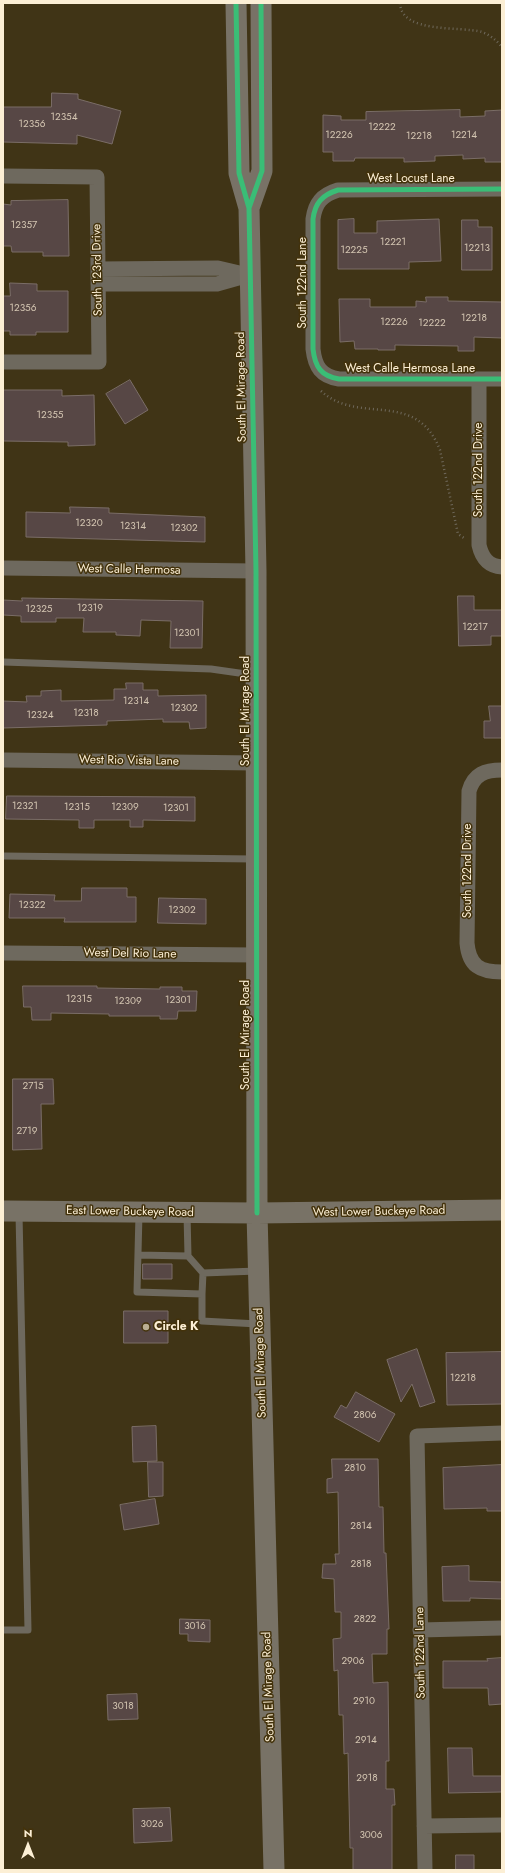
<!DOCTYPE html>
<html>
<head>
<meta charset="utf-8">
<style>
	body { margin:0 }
	#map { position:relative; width:505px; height:1873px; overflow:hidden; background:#403416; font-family:Jost,sans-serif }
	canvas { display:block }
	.frame { position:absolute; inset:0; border:4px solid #fcefd5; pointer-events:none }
	.north { position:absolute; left:8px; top:1825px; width:40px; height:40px; -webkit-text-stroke:3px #43320b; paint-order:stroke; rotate:0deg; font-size:11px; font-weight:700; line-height:16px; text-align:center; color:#fcefd5 }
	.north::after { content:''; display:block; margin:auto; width:14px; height:18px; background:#fcefd5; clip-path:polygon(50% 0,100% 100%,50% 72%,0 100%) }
</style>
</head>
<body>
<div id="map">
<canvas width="505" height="1873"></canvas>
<div class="frame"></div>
<div class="north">N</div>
</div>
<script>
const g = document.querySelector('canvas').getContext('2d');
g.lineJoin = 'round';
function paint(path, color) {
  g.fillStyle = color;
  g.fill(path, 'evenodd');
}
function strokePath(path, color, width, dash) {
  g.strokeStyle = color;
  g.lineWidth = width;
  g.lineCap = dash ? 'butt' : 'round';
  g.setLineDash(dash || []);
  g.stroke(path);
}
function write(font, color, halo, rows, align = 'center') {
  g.font = font + ' Jost,sans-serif';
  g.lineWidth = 3;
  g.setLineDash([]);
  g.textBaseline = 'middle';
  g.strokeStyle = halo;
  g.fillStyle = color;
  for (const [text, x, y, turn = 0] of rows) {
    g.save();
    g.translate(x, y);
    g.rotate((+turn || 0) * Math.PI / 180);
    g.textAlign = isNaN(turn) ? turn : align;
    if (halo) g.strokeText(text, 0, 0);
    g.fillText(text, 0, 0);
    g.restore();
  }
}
const building = new Path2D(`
	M52 93 78 94V99L121 111 112 144 77 135V144L3 142V107H51Z
	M460 110V117L485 116V111L502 110V162H485V158L463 159V155L435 156V161L404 162V158H355L354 161H333V152H323V115L341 116V120H366V112Z
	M68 200 69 256H43V252H12L11 246H3V204L11 205V201Z
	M354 219V233H377V221L439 219 441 261 409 262V269H338V220Z
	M462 220H478V227H492V270H462Z
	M10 283 37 284V291H68V332H36V335H10V331H3V296H10Z
	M426 297H448V301L502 302V338L474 337V351H458V346L395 345V350H378V349H355L354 341 340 342 339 299H370V307H416V301L426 302Z
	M130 380 148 410 125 424 106 394Z
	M3 390H62V396L94 395 95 445 68 446V442L3 441Z
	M70 507 109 508V513L205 517V542L26 537V512L70 513Z
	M458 596H474V610H502V636H491V645L459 646Z
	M22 598 203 601 202 648H170L171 621 141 620 140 636 116 635V632H83L84 618H56V622H21V616L3 615V600L22 601Z
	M126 683H143V690H158V696L206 695V728L190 729 189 722H163V719L107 721V725L3 728V701L27 702 26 696H41V691L61 690V701L114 700V689H126Z
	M489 706H502V738H484V721H490Z
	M7 796 195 797V821L143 820V827H130V820H94V828H79V820L6 819Z
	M82 888H127V897H136V922H64L65 918H9L10 894 55 895 54 901H81Z
	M159 898 206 899V924L158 923Z
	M23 986H97V988L160 989V987H182V991H197L196 1011H178L177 1019H160V1016H109V1014L51 1013V1020H32L31 1007H24Z
	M13 1079H53L54 1104H41L42 1149 13 1150Z
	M143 1264H172V1279H143Z
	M124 1311H168V1343H124Z
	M417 1349 435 1402 420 1407 412 1384 401 1402 387 1360Z
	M502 1352V1404L447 1405 446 1353Z
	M356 1392 395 1414 379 1442 334 1417 341 1405 346 1408Z
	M156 1426 157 1461 133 1462 132 1427Z
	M332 1459H378L379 1507H383L384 1553H386L389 1629H387V1654H372L373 1683 388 1682 389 1761H386V1789H394L395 1805H392V1870H353V1848H350L348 1753 344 1754 343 1715H339L338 1670 334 1671 333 1639 341 1638V1612H335L334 1579 322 1578 323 1564H336L335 1554H339L338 1492 327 1493V1479L332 1478Z
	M148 1462H163V1496L149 1497Z
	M502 1465V1511H487V1508L444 1509 443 1468Z
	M155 1499 159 1524 124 1530 120 1505Z
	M469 1566V1581L502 1582V1599L470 1598V1601H443L442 1567Z
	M180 1619 210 1620V1642L188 1641V1634H180Z
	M502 1658V1704L489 1705 488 1688H443V1661H488L487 1659Z
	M137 1694 138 1719 108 1720 107 1695Z
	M448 1748H472L473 1776H502V1792L449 1793Z
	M170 1808 172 1841 134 1843 133 1809Z
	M456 1855H474V1870H456Z`);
paint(building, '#574745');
strokePath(building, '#7a6d67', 1);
strokePath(new Path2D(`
	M400 3C401 34 461 26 482 32 490 35 496 40 502 47
	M321 391C359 426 416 388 440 450L458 534 464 538`), '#6f695c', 2.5, [1, 3]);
strokePath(new Path2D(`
	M3 662 211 669 253 675
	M3 856 254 859
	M139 1214 137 1292 202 1294 203 1273 257 1271
	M187 1214 188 1256
	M138 1255 188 1256 203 1273
	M202 1294V1321L258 1324
	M3 1630H28L19 1214`), '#6e695e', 7);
strokePath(new Path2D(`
	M3 176 97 177 99 362H3
	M502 189 338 190C322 195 315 203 313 219V349C315 367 321 376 339 379H502
	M98 269 218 268 248 275
	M98 284H217L249 275
	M479 379V545C482 558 488 566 502 567
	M3 568 256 571
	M3 760 256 763
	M502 770C485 770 474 774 469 791L467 943C469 966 480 972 502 972
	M3 953 257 955
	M420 1630 502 1628
	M424 1826 502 1825
	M425 1870 417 1436 502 1433`), '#6e695e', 15);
strokePath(new Path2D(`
	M236 3 239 173 249 208 256 571 257 1213 274 1870
	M249 208 262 171 261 3
	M3 1211 257 1213 502 1210`), '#787266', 21);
strokePath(new Path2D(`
	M236 3 239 173 249 208 256 571 257 1213
	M502 189 338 190C322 195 315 203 313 219V349C315 367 321 376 339 379H502
	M249 208 262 171 261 3`), '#3abd76', 5);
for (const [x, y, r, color] of [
	[146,1327,4,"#baae92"]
]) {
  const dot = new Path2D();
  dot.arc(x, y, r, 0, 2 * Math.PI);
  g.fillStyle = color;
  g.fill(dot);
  strokePath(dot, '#43320b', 1.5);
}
write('10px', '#d3c5b1', null, [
	["12354",64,118],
	["12356",32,125],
	["12222",382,128],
	["12226",339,136],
	["12214",464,136],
	["12218",419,137],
	["12357",24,226],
	["12221",393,243],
	["12213",477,249],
	["12225",354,251],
	["12356",23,309],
	["12218",474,319],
	["12226",394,323],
	["12222",432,324],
	["12355",50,416],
	["12320",89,524],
	["12314",133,527],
	["12302",184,529],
	["12319",90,609],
	["12325",39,610],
	["12217",475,628],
	["12301",187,634],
	["12314",136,702],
	["12302",184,709],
	["12318",86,714],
	["12324",40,716],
	["12321",25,807],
	["12315",77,808],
	["12309",125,808],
	["12301",176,809],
	["12322",32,906],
	["12302",182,911],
	["12315",79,1000],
	["12301",178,1001],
	["12309",128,1002],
	["2715",33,1087],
	["2719",27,1132],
	["12218",463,1379],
	["2806",365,1416],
	["2810",355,1469],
	["2814",361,1527],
	["2818",361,1565],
	["2822",365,1620],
	["3016",195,1627],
	["2906",353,1662],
	["2910",364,1702],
	["3018",123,1707],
	["2914",366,1741],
	["2918",367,1779],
	["3026",152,1825],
	["3006",371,1836]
]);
write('12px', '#fcefd5', '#43320b', [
	["West Locust Lane",411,179],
	["South 123rd Drive",98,270,-91],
	["South 122nd Lane",303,283,-90],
	["West Calle Hermosa Lane",410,369],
	["South El Mirage Road",242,387,-91],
	["South 122nd Drive",479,470,-90],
	["West Calle Hermosa",129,570,1],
	["South El Mirage Road",246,711,-90],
	["West Rio Vista Lane",129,761,1],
	["South 122nd Drive",468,871,-90],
	["West Del Rio Lane",130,954,1],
	["South El Mirage Road",246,1035,-90],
	["East Lower Buckeye Road",130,1212,1],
	["West Lower Buckeye Road",379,1212,-1],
	["South El Mirage Road",261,1363,-92],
	["South 122nd Lane",421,1653,-91],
	["South El Mirage Road",269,1687,-92]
]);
write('bold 12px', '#fcefd5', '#43320b', [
	["Circle K",154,1327]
], 'left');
</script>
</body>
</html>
